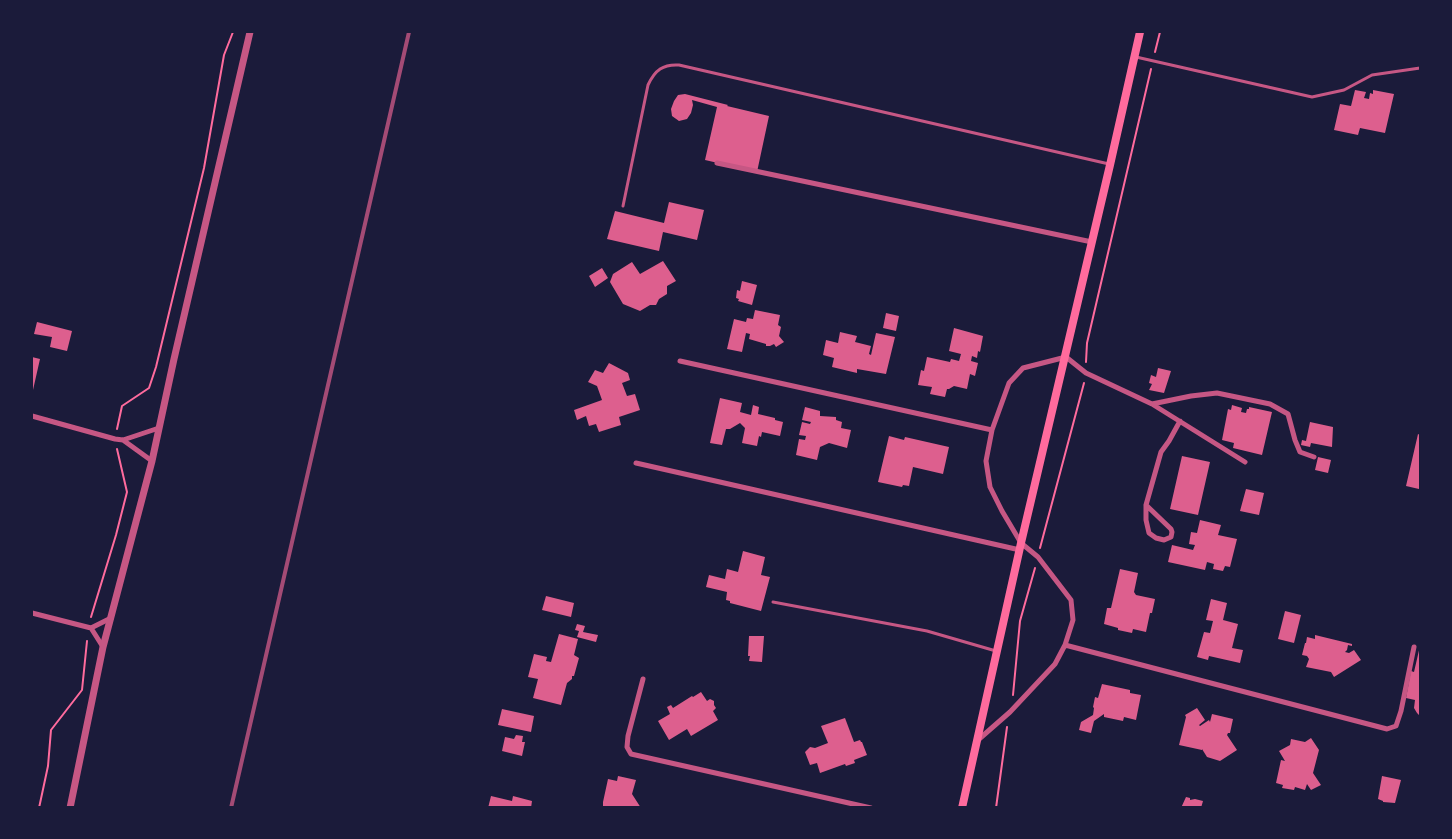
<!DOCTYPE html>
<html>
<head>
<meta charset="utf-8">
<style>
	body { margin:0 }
	#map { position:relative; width:1452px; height:839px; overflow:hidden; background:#1b1b3a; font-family:"Exo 2",sans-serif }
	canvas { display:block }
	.frame { position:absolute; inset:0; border:33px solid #1b1b3a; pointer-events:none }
</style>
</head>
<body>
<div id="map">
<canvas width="1452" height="839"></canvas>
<div class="frame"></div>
</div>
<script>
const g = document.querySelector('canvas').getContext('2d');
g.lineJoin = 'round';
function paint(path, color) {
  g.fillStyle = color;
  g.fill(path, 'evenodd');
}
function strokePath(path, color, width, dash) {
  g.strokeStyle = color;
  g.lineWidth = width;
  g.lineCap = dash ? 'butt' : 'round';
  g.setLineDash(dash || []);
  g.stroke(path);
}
paint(new Path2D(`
	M1355 90 1366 92 1364 98 1369 99 1370 93 1373 94V90L1394 94 1385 133 1360 128 1358 135 1334 130 1340 104 1351 106Z
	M685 94 728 105 727 106 769 116 757 172 705 160 717 107 692 100 693 105 691 113 687 119 679 121 672 116 671 109 674 101 678 95Z
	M669 202 704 210 697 240 663 232 659 251 607 239 615 211 664 223Z
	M663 261 676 281 667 286V294L659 299 656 305H650L640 311 623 304 610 282 613 274 632 262 640 274Z
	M602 268 608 278 595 287 589 276Z
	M742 281 757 285 752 305 738 301 739 299 736 298 737 290 740 291Z
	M755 310 780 315 778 325 781 327 779 336 784 342 776 347 774 344 770 346H766V344L749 339 750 334 746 333 742 352 727 349 734 319 746 322 747 318 753 319Z
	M886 313 899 316 896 331 883 328Z
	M37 322 72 331 67 351 50 347 52 337 34 334Z
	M954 328 983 336 980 352 978 351 977 358 972 356 971 361 978 363 975 376 970 374 967 389 954 386 949 389H947L945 397 930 394 932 387 918 385 921 370 924 371 927 357 950 362 951 359 959 361 961 354 949 351Z
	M840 332 857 336 855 342 871 346 869 354 871 355 876 333 895 337 886 374 857 369V373L832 367 834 358 823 355 826 340 838 343Z
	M32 357 40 359 33 390 32 389Z
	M609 363 628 373 630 380 622 383 627 396 635 394 640 410 619 417 621 425 599 432 596 424 589 426 586 416 577 420 574 410 602 400 597 386 588 382 595 370 603 373Z
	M1158 368 1171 371 1164 393 1149 390 1152 384 1149 383 1151 375 1156 377Z
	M720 398 742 403 740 412 751 415 753 405 759 407 758 414 775 418V420L783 422 780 436 762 432 761 437 759 436 757 446 742 443 745 428 740 423 730 429H726L722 445 710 443Z
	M1232 405 1242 408 1241 412 1246 413 1247 409H1249V407L1272 412 1262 455 1233 448 1234 443 1222 440 1228 409 1231 410Z
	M805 407 820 411V416L836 417V420L842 422 841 428 851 430 847 448 829 443 820 447 817 460 796 455 799 439 805 440 806 436 799 435 802 422 810 424 811 422 802 420Z
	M1310 422 1333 427 1332 447 1311 443 1310 447 1301 445 1302 440 1306 441Z
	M1418 434 1420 435V483L1419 489 1406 486Z
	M889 436 904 440 905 437 949 447 943 474 913 467 909 486 903 485 902 487 878 482Z
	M1182 456 1210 462 1198 515 1170 509Z
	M1318 457 1331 460 1328 473 1315 470Z
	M1246 489 1264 493 1259 515 1240 511Z
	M1200 520 1221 525 1218 535 1237 539 1230 567 1225 566 1223 571 1213 569 1214 564 1207 562 1205 570 1168 562 1172 545 1193 550 1195 545 1189 544 1191 532 1197 533Z
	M743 551 765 557 761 575 770 577 761 611 730 603V601L726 600 727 592 706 587 709 575 725 579 727 569 738 572Z
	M1120 569 1138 573 1134 592 1136 595 1155 599 1152 613H1150L1146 632 1133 629 1132 633 1118 630V628L1104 624 1107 608H1111Z
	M546 596 574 603 571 617 542 610Z
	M1211 599 1227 603 1223 620 1238 624 1232 648 1243 650 1240 663 1209 656 1208 660 1197 657 1204 632 1210 633 1213 621 1206 620Z
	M1285 611 1301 615 1294 643 1278 639Z
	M577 624 585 626 583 632 598 635 596 642 577 637 579 631 575 630Z
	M559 634 578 639 574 655 579 658 574 676H572V679L567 683 561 705 533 698 538 679 528 677 534 654 547 657 546 661 551 662Z
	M1315 635 1352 644V646L1348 645 1347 650 1345 652 1349 653 1354 650 1361 660 1334 677 1331 672 1306 667 1309 659 1307 656 1302 655 1305 643H1306L1307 637 1315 639Z
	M749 636H764L762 662 749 661 750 656H748Z
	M1420 646V716L1417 713 1414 708 1415 700 1406 698 1411 671 1414 672Z
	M1102 684 1130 690V693L1141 695 1136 720 1124 717 1123 721 1104 717V714L1094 721 1091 733 1079 730 1081 722 1093 715 1094 708 1093 707 1095 697 1098 698Z
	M701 692 707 701 710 699 714 701V705L716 708 713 711 718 720 691 736 687 729 669 740 658 721 670 714 667 707 671 705 673 708 692 696 693 697Z
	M1197 708 1205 720 1199 725 1200 726 1209 720 1210 722 1212 714 1233 719 1230 733H1228L1227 735 1237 750 1220 761 1207 757 1202 749V750L1179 745 1186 717 1185 715Z
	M502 709 534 716 531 732 498 725Z
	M845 718 854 742 860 740 861 742H862L867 755 854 760 855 763 846 766 845 764 820 773 817 763 810 765 805 752 810 747 815 748 828 743 821 726Z
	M516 735 523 736 522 742H525L522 756 502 751 505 737 514 739Z
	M1311 738 1319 750 1313 773 1321 785 1311 790 1307 784 1305 790 1295 787 1294 790 1282 788 1283 785 1276 783 1281 760 1285 761 1279 751 1290 745 1291 739 1305 742Z
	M618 776 636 780 632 794 641 808H603V802L608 779 617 781Z
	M1382 776 1401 780 1395 803 1383 802V801L1378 799Z
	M491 796 512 801 513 796 532 801 531 808H488Z
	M1186 797 1190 798V800L1195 799 1203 801 1201 808H1181Z`), '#dd5f8e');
strokePath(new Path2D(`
	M1155 52 1160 32
	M1086 362 1087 343 1151 69
	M117 429 122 406 149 388 156 367 204 168 224 55 233 32
	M1040 548 1084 383
	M91 617 116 535 127 492 117 449
	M1013 695 1020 621 1035 568
	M39 808 48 766 51 730 82 690 87 641
	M996 808 1007 727`), '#ff6b9d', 2);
strokePath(new Path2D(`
	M1136 57 1312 97 1344 90 1372 75 1420 68
	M623 206 648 85C655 70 663 64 679 65L1109 164
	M773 602 927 631 996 651`), '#c65784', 3);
strokePath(new Path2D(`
	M717 163 1092 242
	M680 361 992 430
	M1152 404 1191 396 1217 393 1270 404 1288 414 1295 440 1300 452 1314 457
	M32 416 115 439 123 440 159 428
	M123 440 152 461
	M1245 462 1152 404 1086 373 1066 357 1023 368 1009 383 992 430 986 461 990 487 1002 511 1021 543 1038 557 1071 600 1073 620 1065 645 1387 729 1396 726 1401 711 1414 647
	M636 463 1020 550
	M1146 505 1171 529 1172 532 1171 537 1164 540 1156 538 1149 533 1146 520V505L1161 452 1169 441 1180 421
	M32 613 91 628 103 647
	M91 628 111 618
	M643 679 628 736 627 747 631 754 871 808
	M978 740 1010 712 1055 664 1065 645`), '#c65784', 5);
strokePath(new Path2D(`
	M70 808 103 647 152 461 174 359 250 32`), '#c65784', 7);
strokePath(new Path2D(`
	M962 808 1021 543 1110 165 1140 32`), '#ff6b9d', 8);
strokePath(new Path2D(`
	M231 808 409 32`), '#a44b75', 4);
</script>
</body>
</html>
